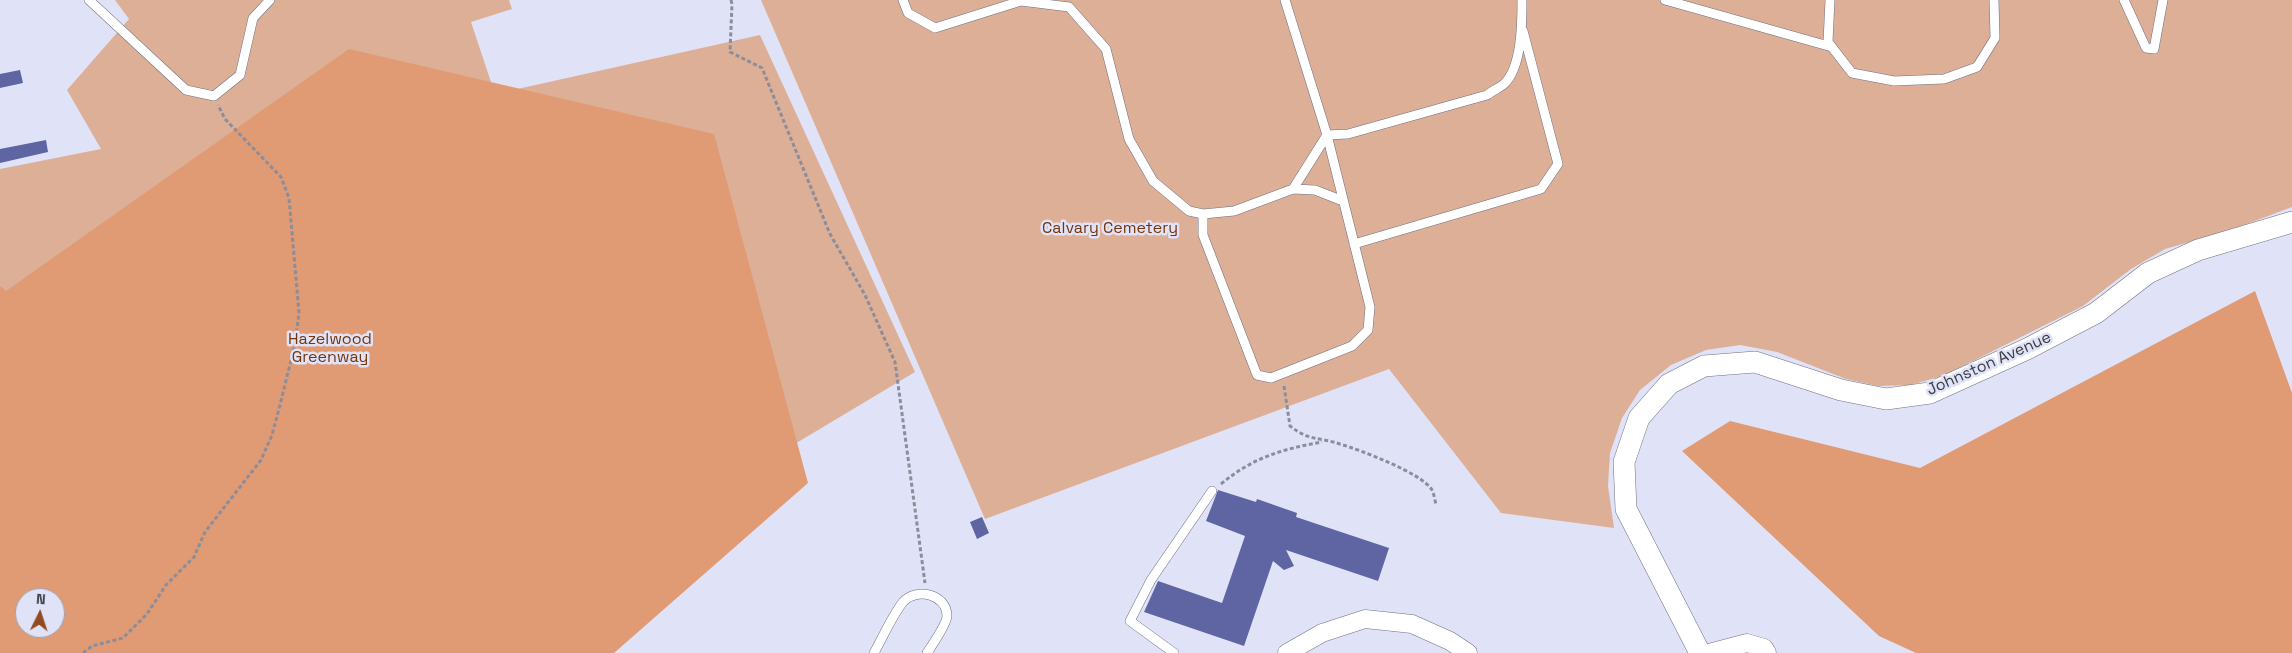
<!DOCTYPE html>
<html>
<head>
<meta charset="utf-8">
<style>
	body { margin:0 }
	#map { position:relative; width:2292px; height:653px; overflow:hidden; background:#e0e3f7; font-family:"Space Grotesk",sans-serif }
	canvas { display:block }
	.north { position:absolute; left:15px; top:588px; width:50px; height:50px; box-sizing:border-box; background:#e0e3f7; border:1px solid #9ea0af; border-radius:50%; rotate:4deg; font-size:14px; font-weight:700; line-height:20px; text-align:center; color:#3b3c44 }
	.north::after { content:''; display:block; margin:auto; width:18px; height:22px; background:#904b21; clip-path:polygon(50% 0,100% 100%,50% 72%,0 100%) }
</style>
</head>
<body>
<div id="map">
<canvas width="2292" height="653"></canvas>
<div class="north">N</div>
</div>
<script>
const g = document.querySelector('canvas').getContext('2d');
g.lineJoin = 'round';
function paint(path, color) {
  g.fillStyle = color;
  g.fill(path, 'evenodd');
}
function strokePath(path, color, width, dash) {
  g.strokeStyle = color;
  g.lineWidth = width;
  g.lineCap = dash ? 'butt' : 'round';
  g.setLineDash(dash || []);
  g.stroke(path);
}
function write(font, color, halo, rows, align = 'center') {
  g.font = font + ' "Space Grotesk",sans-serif';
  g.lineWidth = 5;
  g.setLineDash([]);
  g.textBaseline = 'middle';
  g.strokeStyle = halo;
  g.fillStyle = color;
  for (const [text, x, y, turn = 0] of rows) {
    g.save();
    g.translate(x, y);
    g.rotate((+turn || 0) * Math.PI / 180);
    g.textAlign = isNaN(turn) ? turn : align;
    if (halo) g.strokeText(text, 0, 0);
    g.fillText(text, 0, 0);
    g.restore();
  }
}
paint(new Path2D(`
	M115 0H509L512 9 471 22 495 94 760 35 915 372 469 639 0 653V169L101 149 67 90 129 19ZM25 598H55V628H25Z
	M761 0H2292V207L2231 230 2165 249 2131 269 2083 306 1943 376 1910 385 1878 386 1846 379 1777 352 1740 345 1706 350 1671 365 1640 390 1622 418 1610 453 1608 486 1614 528 1501 513 1389 369 985 519Z`), '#ddaf97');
paint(new Path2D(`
	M349 49 714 134 808 483 614 653H0V286L6 291ZM25 598H55V628H25Z
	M2255 291 2292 393V653H1916L1879 636 1682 451 1730 421 1920 468Z`), '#e09a74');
paint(new Path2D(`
	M20 70 23 83 0 88V74Z
	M46 140 48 152 0 163V149Z
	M1218 490 1256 502 1257 499 1297 513 1296 517 1389 548 1378 581 1286 550 1294 566 1284 570 1273 561 1244 646 1144 612 1158 581 1222 603 1245 536 1206 521Z
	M982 517 989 533 977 539 970 522Z`), '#5f64a3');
const service = new Path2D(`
	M89 0 186 90 214 96 240 75 253 18 270 0
	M903 0 908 13 935 28 1021 1 1069 7 1106 49 1129 139 1153 181 1189 211 1203 214 1234 211 1293 189 1327 135 1285 0
	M1665 0 1832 47
	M1830 0 1828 42 1852 73 1894 81 1944 79 1977 67 1995 38 1994 0
	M2124 0 2146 48 2154 49 2163 0
	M1293 189 1315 190 1343 201
	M1203 214V235L1257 375 1271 378 1352 346 1368 330 1370 307 1327 135 1348 134 1487 95C1492 91 1499 88 1504 84 1522 67 1522 23 1522 0
	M1354 244 1541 189 1558 164 1523 31
	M874 653C883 637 892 616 903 602 916 587 947 594 947 616 947 624 932 645 927 653
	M1174 653 1130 621 1151 580 1212 491`);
const minor = new Path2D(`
	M1287 653 1322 633 1365 619 1412 624 1450 641 1468 653
	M1709 653 1747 643 1764 648 1767 653`);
const tertiary = new Path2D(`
	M1700 653 1626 509 1624 462 1639 418 1669 384 1704 366 1755 362 1841 390 1886 399 1930 393 2027 349 2096 313 2148 273 2198 250 2292 222`);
strokePath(service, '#6e7082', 10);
strokePath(minor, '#6e7082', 19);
strokePath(tertiary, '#6e7082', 22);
strokePath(new Path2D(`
	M731 0 732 4 730 52 762 68 830 234 865 295 895 362 925 583
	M1284 386 1290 426C1309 441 1319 437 1340 444 1360 450 1422 473 1432 490 1434 494 1435 500 1436 505
	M1221 484C1252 458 1282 449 1322 442
	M83 653 92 646 123 638 147 614 166 585 194 557 205 532 261 460 272 435 280 405 295 344 299 313 289 198 281 177 225 119 218 105`), '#8b8d9b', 3, [4, 2.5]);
strokePath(service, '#fff', 9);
strokePath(minor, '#fff', 18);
strokePath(tertiary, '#fff', 21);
write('16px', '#75350a', '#e0e3f7', [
	["Calvary Cemetery",1110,229],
	["Hazelwood",330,340],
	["Greenway",330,358]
]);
write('16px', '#3b3c44', '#e0e3f7', [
	["Johnston Avenue",1989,364,-24]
]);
</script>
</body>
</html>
